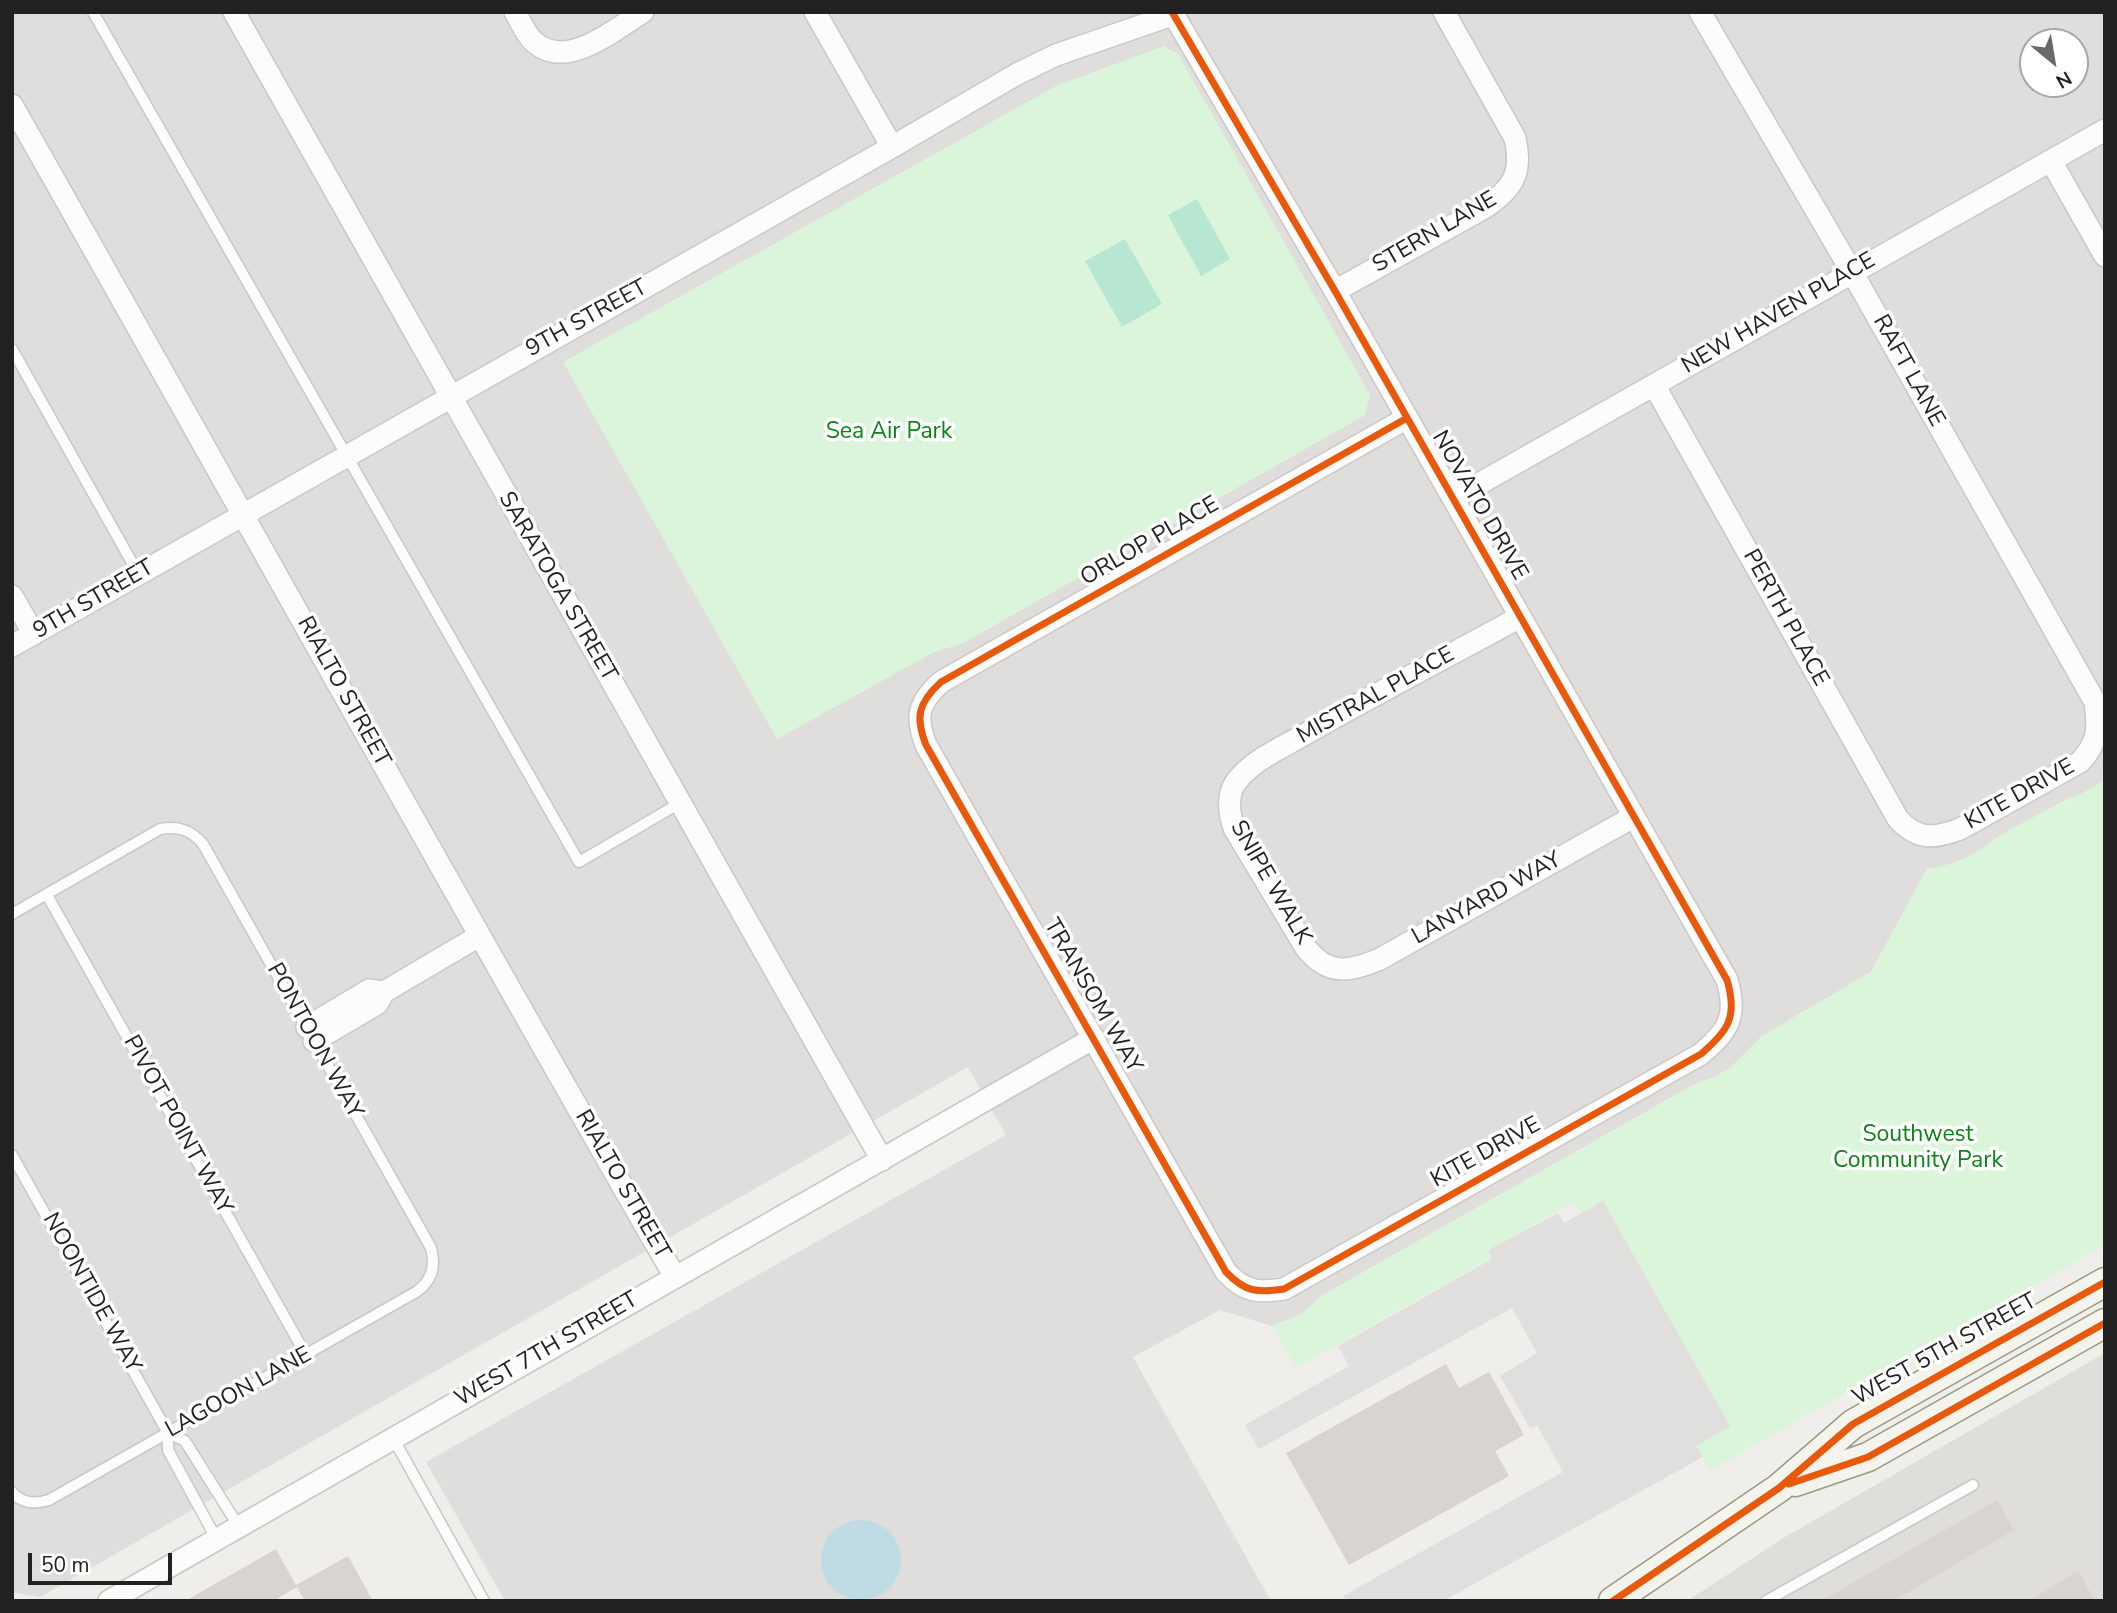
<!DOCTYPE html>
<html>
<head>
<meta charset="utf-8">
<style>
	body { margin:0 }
	#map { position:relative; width:2117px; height:1613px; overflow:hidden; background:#f0eeeb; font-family:"Nunito Sans",sans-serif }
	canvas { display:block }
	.frame { position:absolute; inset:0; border:14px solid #222; pointer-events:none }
	.north { position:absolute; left:2019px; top:28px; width:70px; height:70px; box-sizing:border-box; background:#fff; border:2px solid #a7a7a7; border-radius:50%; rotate:150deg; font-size:19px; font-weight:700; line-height:28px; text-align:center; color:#222 }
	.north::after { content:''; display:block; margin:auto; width:24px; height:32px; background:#6a6968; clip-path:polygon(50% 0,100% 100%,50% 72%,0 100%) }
	.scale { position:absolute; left:28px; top:1553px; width:144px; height:32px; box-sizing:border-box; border:4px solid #222; border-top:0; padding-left:9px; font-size:21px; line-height:24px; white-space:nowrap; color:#222; -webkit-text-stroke:5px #fff; paint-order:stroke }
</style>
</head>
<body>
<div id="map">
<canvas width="2117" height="1613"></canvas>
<div class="frame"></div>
<div class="north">N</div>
<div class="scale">50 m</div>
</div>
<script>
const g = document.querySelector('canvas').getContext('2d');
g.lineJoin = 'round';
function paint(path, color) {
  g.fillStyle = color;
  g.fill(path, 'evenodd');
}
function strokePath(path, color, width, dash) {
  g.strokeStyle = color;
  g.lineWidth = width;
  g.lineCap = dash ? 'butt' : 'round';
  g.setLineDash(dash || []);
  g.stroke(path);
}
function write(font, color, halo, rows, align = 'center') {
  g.font = font + ' "Nunito Sans",sans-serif';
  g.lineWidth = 7;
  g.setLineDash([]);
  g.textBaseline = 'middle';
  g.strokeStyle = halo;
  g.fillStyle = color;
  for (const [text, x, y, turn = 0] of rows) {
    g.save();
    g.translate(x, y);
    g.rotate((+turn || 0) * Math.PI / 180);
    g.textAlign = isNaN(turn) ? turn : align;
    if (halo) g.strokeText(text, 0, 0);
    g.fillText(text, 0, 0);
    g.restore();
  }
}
paint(new Path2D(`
	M12 12H2105V779L2089 791 2067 799 1996 838 1967 859 1951 865 1927 869 1871 972 1762 1036 1730 1068 1714 1077 1695 1084 1323 1295 1300 1315 1272 1326 1220 1310 1133 1357 1271 1601H505L426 1462 1006 1135 968 1067 40 1597 12 1592ZM2033 42H2075V84H2033ZM1365 415 961 644 936 651Z`), '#dfdedc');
paint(new Path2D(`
	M2105 1353V1601H1687L1785 1537Z`), '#e0deda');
paint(new Path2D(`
	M1164 46 1179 55 1370 395 1365 415 961 644 936 651 777 739 563 362 1056 86Z
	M2105 779V1245L1711 1470 1695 1446 1729 1426 1603 1202 1581 1213 1574 1202 1488 1250 1491 1258 1296 1368 1272 1326 1300 1315 1323 1295 1695 1084 1714 1077 1730 1068 1762 1036 1871 972 1927 869C1958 864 1971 856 1996 839 2011 827 2031 819 2048 810 2067 799 2087 793 2105 779Z`), '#daf5da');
paint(new Path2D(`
	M1197 199 1230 259 1201 276 1168 215Z
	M1125 239 1162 304 1122 327 1085 261Z`), '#b7e6d2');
paint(new Path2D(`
	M1603 1201 1730 1426 1696 1446 1703 1457 1443 1601H1346L1343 1596 1563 1472 1537 1425 1530 1428 1500 1376 1537 1353 1512 1308 1259 1449 1245 1425 1349 1366 1338 1346 1492 1259 1488 1250 1558 1213 1564 1223Z`), '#e0dfde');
paint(new Path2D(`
	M821 1560a40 40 0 1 1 80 0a40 40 0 1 1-80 0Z`), '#bfdbe3');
paint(new Path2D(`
	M1446 1364 1459 1388 1489 1372 1524 1435 1495 1451 1509 1476 1349 1565 1286 1453Z
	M1997 1500 2014 1530 1893 1601H1821Z
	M276 1549 297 1587 273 1601H185Z
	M348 1556 373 1601H305L296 1585Z
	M2078 1571 2095 1601H2028Z`), '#d7d4d2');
const lane = new Path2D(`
	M93 12 579 862 680 803
	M12 349 139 575
	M47 895 306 1355
	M12 914 160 829C179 826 191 830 203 844L431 1248C436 1266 432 1281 416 1292L49 1500C35 1504 22 1504 12 1492
	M12 1155 168 1433V1450L217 1540
	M168 1433 185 1441 239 1527
	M393 1438 484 1601
	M1766 1601 1973 1485`);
const street = new Path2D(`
	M234 12 882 1160
	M515 12C521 22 525 33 533 41 566 72 613 30 643 12
	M815 12 892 147
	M1172 12 1335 291 1727 980C1738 1017 1728 1031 1701 1054L1284 1289C1257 1293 1245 1292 1226 1272L926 745C915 717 918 703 941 682L1407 418
	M12 105C234 496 450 889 675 1277
	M2051 161 2105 256
	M1335 291 1484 208C1513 189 1523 173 1515 138L1444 12
	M1654 385 1898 819C1917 840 1934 839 1960 829L2080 762C2098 743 2099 727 2095 702L1852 272 1700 12
	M1454 498 2105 130
	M12 596 34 634
	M1520 617C1449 656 1377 693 1307 733 1283 747 1252 760 1236 782 1226 796 1229 813 1234 828L1306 948C1328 976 1350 972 1380 959L1633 817
	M12 646 892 147 1017 74 1056 55 1172 15
	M307 1027 369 990 384 992
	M314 1041 377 1004 384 992 479 936
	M109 1601 1094 1038`);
const secondary = new Path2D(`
	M1795 1482 1868 1457 2105 1323
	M1613 1601 1779 1488 1853 1424 2105 1282`);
strokePath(lane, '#c9c8c7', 13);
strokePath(street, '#c9c8c7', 24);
strokePath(secondary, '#999a82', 31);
strokePath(lane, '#fdfcfc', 10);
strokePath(street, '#fdfcfc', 21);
strokePath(secondary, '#f4f4ed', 28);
strokePath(new Path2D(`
	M1172 12 1335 291 1727 980C1738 1017 1728 1031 1701 1054L1284 1289C1257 1293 1245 1292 1226 1272L926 745C915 717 918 703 941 682L1407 418
	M1789 1484 1868 1457 2105 1323
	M1613 1601 1779 1488 1853 1424 2105 1282`), '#e8590c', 7);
write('23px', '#222', '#fff', [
	["STERN LANE",1435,233,-30],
	["NEW HAVEN PLACE",1779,314,-30],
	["9TH STREET",587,319,-29],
	["RAFT LANE",1908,371,61],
	["NOVATO DRIVE",1479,506,60],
	["ORLOP PLACE",1150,542,-30],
	["SARATOGA STREET",557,587,60],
	["9TH STREET",94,600,-30],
	["PERTH PLACE",1785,618,61],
	["RIALTO STREET",343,692,61],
	["MISTRAL PLACE",1376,696,-29],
	["KITE DRIVE",2020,795,-29],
	["SNIPE WALK",1270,883,60],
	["LANYARD WAY",1487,899,-29],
	["TRANSOM WAY",1092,996,60],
	["PONTOON WAY",314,1041,61],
	["PIVOT POINT WAY",177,1125,61],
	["KITE DRIVE",1486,1153,-29],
	["RIALTO STREET",622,1185,60],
	["NOONTIDE WAY",91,1293,61],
	["WEST 7TH STREET",547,1350,-30],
	["WEST 5TH STREET",1945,1350,-29],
	["LAGOON LANE",239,1393,-29]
]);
write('23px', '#0c8416', '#fff', [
	["Sea Air Park",889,432],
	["Southwest",1918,1135],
	["Community Park",1918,1161]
]);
</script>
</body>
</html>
